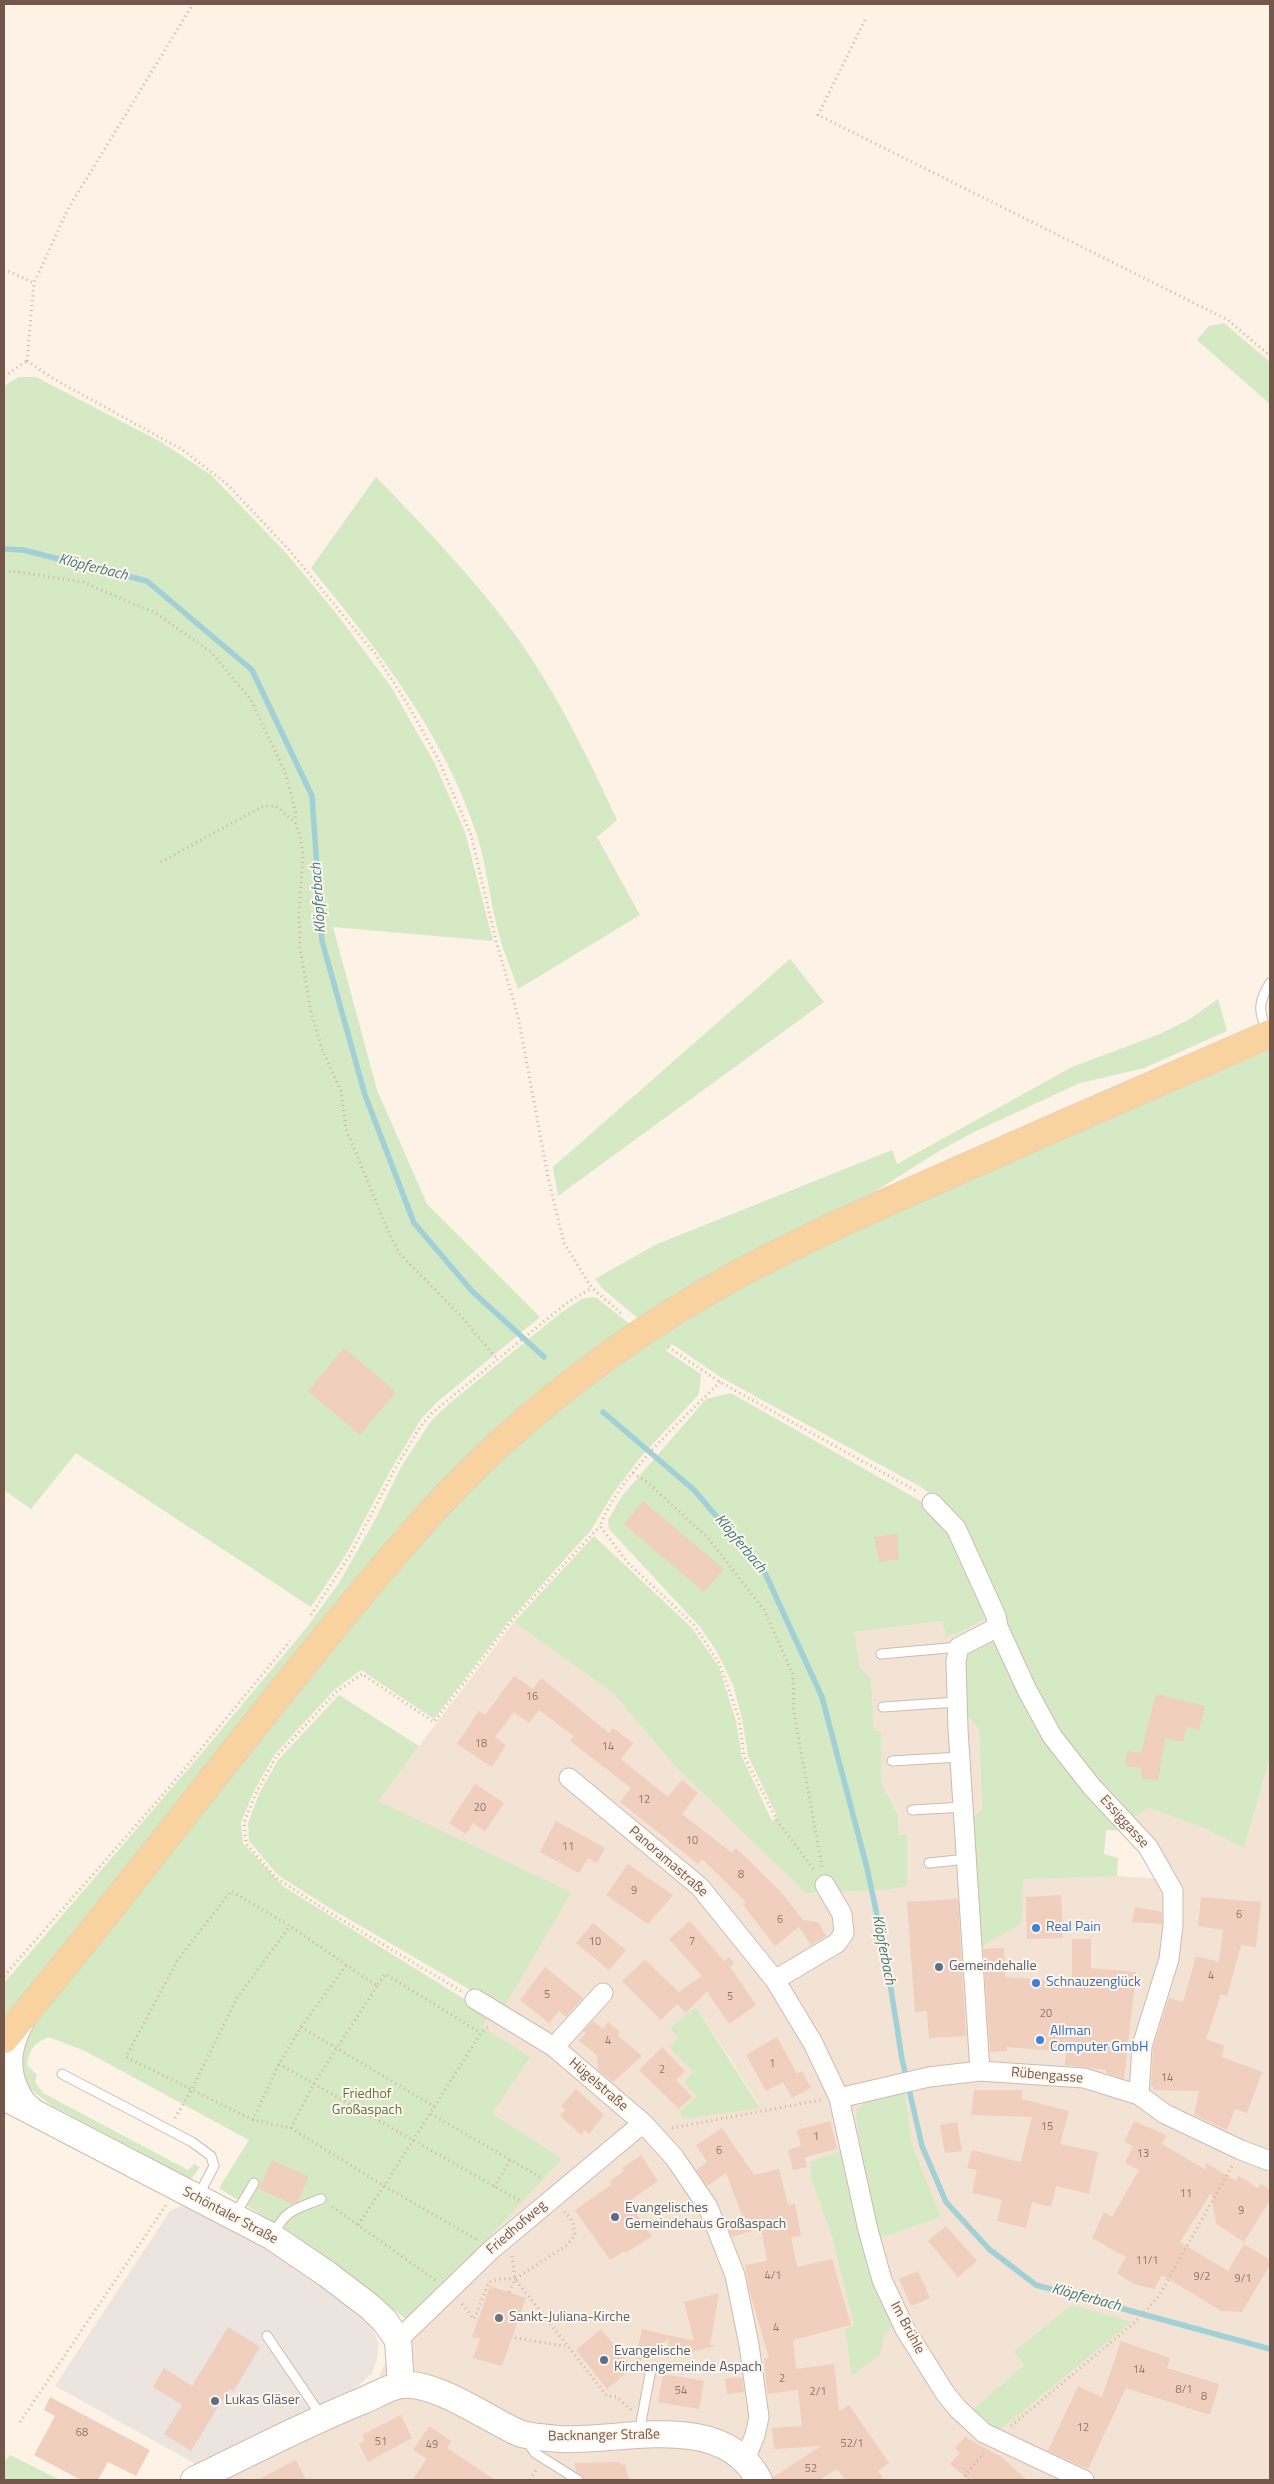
<!DOCTYPE html>
<html>
<head>
<meta charset="utf-8">
<style>
	body { margin:0 }
	#map { position:relative; width:1274px; height:2484px; overflow:hidden; background:#fcf2e5; font-family:"Titillium Web",sans-serif }
	canvas { display:block }
	.frame { position:absolute; inset:0; border:5px solid #74574b; pointer-events:none }
</style>
</head>
<body>
<div id="map">
<canvas width="1274" height="2484"></canvas>
<div class="frame"></div>
</div>
<script>
const g = document.querySelector('canvas').getContext('2d');
g.lineJoin = 'round';
function paint(path, color) {
  g.fillStyle = color;
  g.fill(path, 'evenodd');
}
function strokePath(path, color, width, dash) {
  g.strokeStyle = color;
  g.lineWidth = width;
  g.lineCap = dash ? 'butt' : 'round';
  g.setLineDash(dash || []);
  g.stroke(path);
}
function write(font, color, halo, rows, align = 'center') {
  g.font = font + ' "Titillium Web",sans-serif';
  g.lineWidth = 4;
  g.setLineDash([]);
  g.textBaseline = 'middle';
  g.strokeStyle = halo;
  g.fillStyle = color;
  for (const [text, x, y, turn = 0] of rows) {
    g.save();
    g.translate(x, y);
    g.rotate((+turn || 0) * Math.PI / 180);
    g.textAlign = isNaN(turn) ? turn : align;
    if (halo) g.strokeText(text, 0, 0);
    g.fillText(text, 0, 0);
    g.restore();
  }
}
paint(new Path2D(`
	M987 1618 1002 1646 968 1717 979 1728 982 1809 973 1819 979 1946 1023 1879 1102 1875 1175 1880 1130 1820 1149 1808 1202 1827 1244 1848 1270 1758V2480H224L384 2401 380 2374 406 2319 486 2241 562 2159 492 2113 482 2027 489 2016 377 1801 514 1622 613 1693 674 1765 807 1893 886 1890 907 1835H899L898 1816 881 1782V1731L874 1730 871 1678 860 1669 853 1632 942 1621 946 1637 965 1630ZM696 2007 729 2057 760 2107 681 2111 697 2096 694 2072 679 2038ZM905 2091 912 2144 941 2217 875 2240ZM1132 2322 1001 2429H988L970 2412 1024 2365 1014 2352Z`), '#f3e3d4');
paint(new Path2D(`
	M183 2205 268 2246 371 2322 378 2343 377 2359 372 2373 354 2390 203 2468 55 2386 170 2211Z`), '#ece4df');
paint(new Path2D(`
	M1224 323 1270 362V404L1197 340 1209 326Z
	M19 377H36L161 442 211 475 286 553 336 613 391 687 434 762 465 832 493 941 333 927 377 1090 427 1204 540 1317 437 1402 421 1419 389 1473 347 1553 311 1607 76 1453 31 1509 4 1490V386Z
	M376 477C426 529 477 581 519 640 558 696 588 758 617 820L597 837 640 915 518 989C512 971 504 953 499 935 490 902 487 867 477 835 443 732 378 650 311 568Z
	M790 959 824 1002 558 1196 553 1167Z
	M1218 999 1227 1031 1144 1068 1080 1083 976 1131 939 1151 860 1201 641 1321 602 1288 595 1279 655 1245 892 1150 897 1164 1072 1067 1160 1034 1190 1019Z
	M1270 1050V1758L1244 1848 1202 1827 1149 1808 1130 1820 1064 1738 1038 1696 938 1500 921 1487 722 1378 672 1344 665 1350 701 1374 699 1394 639 1459 614 1492 591 1530 510 1620 434 1719 361 1670 334 1690 274 1755 254 1791 241 1822 243 1843 284 1887 490 2015 482 2027 530 2057 492 2113 562 2159 486 2241 406 2319 284 2229 219 2188 249 2140 85 2051 49 2037C34 2043 29 2050 27 2065L37 2075 35 2082 43 2093 188 2170 194 2164 200 2167 191 2179 51 2105 24 2084 20 2060 29 2030 205 1804 450 1507 546 1417 635 1351 760 1274 986 1172Z
	M592 1297 597 1298 632 1326 391 1537 4 2021V1983L196 1760 307 1627 339 1583 377 1516 401 1467 431 1421 451 1402 562 1312 582 1299Z
	M731 1393 924 1503 953 1530 987 1609V1618L965 1630 946 1637 942 1621 854 1632 860 1668 871 1678 874 1730 881 1731V1782L898 1816 899 1835H907V1886L886 1890 806 1893 674 1765 613 1693 514 1622 594 1536 692 1628 719 1667 736 1721 742 1757 772 1821 777 1816 748 1756 742 1718 733 1685 717 1652 701 1628 609 1529 608 1520 622 1496 706 1399Z
	M993 1642 1002 1646 1124 1831 1106 1830 1104 1854 1118 1858 1117 1876 1023 1879 1021 1924 979 1947 973 1818 982 1809 979 1729 968 1717 965 1663 971 1648Z
	M339 1695 419 1746 378 1801 571 1892 503 2009 328 1907 278 1875 249 1841 248 1823 259 1794 278 1760Z
	M696 2007 760 2108 683 2119 680 2111 697 2096 684 2082 694 2072 669 2047 679 2038 670 2028Z
	M905 2091 912 2144 941 2217 875 2240 856 2117 857 2109 867 2101Z
	M847 2149 896 2326 885 2333 880 2355 852 2375 845 2329 854 2325 832 2236 812 2181 810 2162Z
	M1072 2305 1132 2322 1001 2429H988L970 2412 1024 2365 1014 2352Z
	M10 2455 60 2480H4V2462Z`), '#d5e9c4');
strokePath(new Path2D(`
	M4 549 23 550 147 581 252 670 312 796 322 941 365 1095 414 1223 472 1291 544 1357
	M603 1412 694 1490 765 1573 822 1697 867 1868 886 1958 902 2059 922 2146 946 2202 989 2249 1036 2285 1270 2349`), '#a1d1d6', 5.5);
paint(new Path2D(`
	M344 1348 396 1392 360 1435 308 1391Z
	M643 1501 724 1569 704 1592 624 1524Z
	M897 1534 899 1559 879 1562 874 1537Z
	M514 1676 533 1689 541 1678 609 1733 613 1728 633 1743 621 1759 668 1797 682 1780 698 1793 682 1814 732 1853 736 1848 782 1893 803 1920 818 1922 826 1936 811 1945 799 1927 775 1946 743 1905 746 1902 702 1859 698 1864 620 1802 631 1788 570 1741 574 1736 539 1710 529 1723 514 1712 495 1737 506 1745 492 1767 457 1744 479 1711 485 1715Z
	M1156 1694 1205 1706 1199 1730 1186 1727 1183 1742 1165 1738 1158 1781 1141 1778 1142 1768 1125 1766 1127 1751 1141 1753Z
	M475 1784 504 1803 485 1831 473 1823 466 1834 449 1823Z
	M556 1821 605 1848 597 1863 588 1858 579 1873 540 1852Z
	M628 1864 673 1895 648 1924 606 1895Z
	M1061 1895 1063 1938 1027 1939 1026 1897Z
	M1201 1897 1261 1902 1256 1947 1241 1945 1227 1996 1221 1994 1206 2039 1224 2046 1222 2057 1262 2072 1247 2113 1235 2109 1227 2130 1194 2115 1199 2091 1153 2090V2087L1151 2086 1153 2048 1169 1998 1183 2002 1196 1956 1219 1962 1223 1930 1198 1926Z
	M958 1899 966 2036 929 2038 927 2011 915 2012 907 1902Z
	M1135 1907 1162 1912V1924L1132 1922Z
	M690 1921 724 1961 729 1957 734 1963 730 1967 756 2005 729 2024 707 1991 686 2013 677 2004 661 2020 622 1981 645 1960 679 1992 702 1976 669 1939Z
	M593 1923 626 1950 609 1970 576 1943Z
	M1072 1939H1091V1968L1136 1972 1124 2079 1106 2073V2070L1065 2065 1066 2052 1007 2047V2051L990 2052 983 1949 1004 1948 1005 1977 1072 1982Z
	M545 1967 583 1998 566 2017 559 2011 549 2023 520 2000Z
	M593 2021 603 2029 608 2022 620 2032 617 2035 642 2056 613 2082 598 2070 597 2055 579 2041 586 2033 583 2031Z
	M777 2037 797 2074 802 2071 811 2088 792 2098 783 2082 766 2091 746 2055Z
	M662 2047 685 2071 676 2080 692 2097 679 2109 639 2070Z
	M576 2089 604 2115 589 2134 585 2130 581 2135 560 2116 565 2110 561 2106Z
	M974 2090H1022V2099L1069 2111 1060 2144 1098 2152 1089 2194 1056 2186 1051 2207 1032 2202 1026 2228 997 2221 1002 2200 972 2193 977 2170 967 2168 972 2150 1021 2162 1032 2117 971 2115Z
	M830 2121 837 2149 805 2157 807 2167 793 2170 788 2150 801 2146 797 2130Z
	M1134 2121 1166 2135 1162 2144 1206 2170V2163L1236 2181 1239 2176 1258 2188 1261 2184 1270 2190V2200L1244 2242 1216 2224 1211 2193 1180 2242 1228 2271 1244 2244 1270 2260V2265L1242 2312 1221 2311 1162 2275 1154 2289 1134 2284 1117 2273 1126 2257 1092 2238 1104 2212 1112 2217 1139 2170 1125 2163 1133 2146 1124 2142Z
	M957 2122 962 2151 945 2153 940 2125Z
	M722 2128 754 2175 779 2169 788 2205 795 2204 801 2236 791 2237 797 2267 832 2259 851 2325 793 2340 796 2369 834 2364 839 2411 849 2405 889 2463 878 2471 884 2480H845L837 2469 819 2480H774L773 2477 821 2446 774 2449 772 2428 802 2426 798 2390 768 2394 767 2389 764 2359 769 2358 749 2289 745 2265 767 2261 761 2228 732 2237 727 2223 743 2218 726 2173 707 2186 696 2170 707 2162 696 2145Z
	M641 2155 658 2181 628 2202 652 2236 626 2253 624 2251 610 2260 575 2210 612 2184 610 2181 624 2171 622 2168Z
	M272 2160 309 2177 297 2202 292 2204 259 2189Z
	M946 2226 977 2261 958 2277 928 2241Z
	M918 2271 930 2298 911 2306 899 2279Z
	M490 2286 526 2298 502 2366 473 2358 480 2339 472 2337Z
	M719 2293 710 2345 716 2346 666 2358 669 2338 634 2366 642 2329 694 2341 684 2302Z
	M228 2327 260 2347 233 2392 229 2389 191 2451 164 2434 182 2405 153 2387 164 2368 192 2386Z
	M601 2329 632 2367 627 2368H632L607 2389 576 2350Z
	M1121 2341 1170 2358 1167 2368 1219 2384 1210 2415 1126 2388 1088 2469 1048 2451 1078 2386 1102 2397Z
	M663 2374 704 2381 699 2409 658 2402Z
	M742 2377 744 2392 727 2394 725 2379Z
	M50 2397 150 2450 136 2476 108 2462 98 2480H81L34 2455 55 2416 44 2410Z
	M401 2415 412 2438 368 2462 359 2444 365 2441 362 2435Z
	M429 2426 451 2441 447 2448 495 2480H412L427 2459 413 2450Z
	M965 2437 1001 2457 1027 2480H969L950 2464 960 2453 955 2448Z
	M296 2460 306 2480H257Z
	M620 2462 621 2465 625 2464 629 2480H584L576 2472 575 2463Z`), '#f0cfbe');
const lane = new Path2D(`
	M1268 1032C1258 1013 1258 1001 1270 983
	M881 1654 959 1647
	M883 1707 957 1702
	M892 1761 960 1757
	M912 1810 964 1807
	M929 1863 967 1859
	M62 2074 192 2142 211 2156 214 2166 198 2196
	M235 2215 254 2183
	M273 2234C288 2208 294 2210 321 2199
	M267 2336 322 2417
	M639 2433 651 2369
	M526 2440 535 2453 578 2480`);
const street = new Path2D(`
	M932 1503 956 1528 996 1616 998 1627 959 1647 956 1661 958 1729 980 2071
	M998 1627 1027 1690 1052 1736 1092 1787 1148 1847 1173 1891V1925L1169 1959 1142 2046 1139 2095
	M569 1778 700 1887 775 1980 813 2043 839 2098 868 2230 882 2280 905 2329 945 2393 958 2409 984 2433 1084 2480
	M775 1980 837 1943 844 1933 842 1914 825 1885
	M475 1999 554 2047 643 2123 674 2157 708 2207 735 2275 749 2345 759 2417 755 2435 745 2460
	M554 2047 603 1993
	M839 2098 929 2077 980 2071 1084 2078 1139 2095 1165 2114 1241 2150 1270 2161
	M398 2340 491 2250 643 2123`);
const secondary = new Path2D(`
	M23 2018C9 2042 4 2066 16 2091 19 2098 24 2105 31 2110
	M4 2097 271 2236 327 2274 369 2306 384 2320 398 2340 401 2385
	M194 2480C250 2453 305 2424 362 2401 374 2396 389 2387 401 2385 436 2381 487 2419 519 2433 530 2437 548 2438 560 2439 624 2442 722 2410 759 2480`);
const primary = new Path2D(`
	M4 2039C111 1912 210 1779 315 1650 373 1579 430 1508 497 1446 568 1381 649 1323 733 1277 808 1236 888 1202 966 1167 1067 1122 1169 1078 1270 1034`);
strokePath(lane, '#cfbbaf', 11);
strokePath(street, '#cfbbaf', 21);
strokePath(secondary, '#d2baac', 28);
strokePath(primary, '#d8d0cd', 29);
strokePath(new Path2D(`
	M865 20 818 115 1228 320 1270 356
	M4 269 34 283
	M27 361 54 379 183 450 228 485 290 551 376 655 408 705 438 759 471 835 496 941 518 1016 549 1182 564 1243 592 1288 623 1315
	M27 361 34 283 68 209 193 4
	M4 376 27 361
	M4 573 12 571 83 582 157 614 211 652 251 700 285 772 296 813 295 822
	M161 862 263 806H276L295 823 300 836 303 856 299 914 300 948 311 1012 322 1049 341 1091 346 1129 391 1238 399 1253 461 1316 497 1359
	M668 1347 720 1382 918 1492
	M720 1382C681 1421 620 1474 600 1526L627 1562 694 1625 719 1663 739 1718 744 1756 778 1822 814 1870
	M633 1473 647 1482 709 1539 764 1610 793 1675 794 1713 822 1867
	M311 1615 350 1555 395 1469 420 1427 432 1413 568 1302 592 1288
	M4 1976 167 1790 290 1641
	M461 1991 322 1908 275 1877 246 1843 244 1822 257 1791 276 1757 336 1692 362 1674 434 1722 512 1620 600 1526
	M301 2027 435 2107
	M279 2064 522 2202
	M431 2114 540 2177
	M175 2118 191 2091 237 1998 290 1926
	M253 2120 279 2064 301 2027 347 1964
	M291 2128 313 2085 377 1986
	M672 2128 821 2100
	M494 2187 510 2160
	M332 2207 358 2225
	M476 2239 384 2186 481 2033 488 2027
	M512 2256 515 2279 607 2396 617 2397 631 2410
	M435 2280 358 2225 384 2186 291 2128 253 2120 126 2057 177 1961 231 1891 290 1926 377 1986 385 1974 481 2033
	M509 2292 515 2279 567 2245 575 2235 573 2222 564 2211
	M462 2304 474 2319 489 2282 499 2279H515
	M515 2338 565 2346
	M20 2422 166 2205
	M1011 2426 1134 2323 1159 2296 1232 2166
	M530 2480 537 2468
	M961 2480 984 2453`), '#d5b2a1', 3, [1, 4]);
strokePath(lane, '#fff', 9);
strokePath(street, '#fff', 19);
strokePath(secondary, '#fff', 26);
strokePath(primary, '#f8d29f', 28);
for (const [x, y, r, color] of [
	[1036,1928,5,"#3f7fe0"],
	[939,1967,5,"#5c6f8a"],
	[1036,1983,5,"#3f7fe0"],
	[1040,2040,5,"#3f7fe0"],
	[615,2217,5,"#5c6f8a"],
	[499,2318,5,"#6b7280"],
	[604,2360,5,"#5c6f8a"],
	[215,2401,5,"#5c6f8a"]
]) {
  const dot = new Path2D();
  dot.arc(x, y, r, 0, 2 * Math.PI);
  g.fillStyle = color;
  g.fill(dot);
  strokePath(dot, '#fff6eb', 2);
}
write('11px', '#937568', null, [
	["16",532,1697],
	["18",481,1744],
	["14",608,1747],
	["12",644,1800],
	["20",480,1808],
	["10",692,1841],
	["11",568,1847],
	["8",741,1875],
	["9",634,1891],
	["6",1239,1915],
	["6",780,1920],
	["10",595,1942],
	["7",692,1942],
	["4",1211,1976],
	["5",547,1995],
	["5",730,1997],
	["20",1046,2014],
	["4",608,2041],
	["1",772,2064],
	["2",662,2070],
	["14",1167,2078],
	["15",1047,2127],
	["1",816,2137],
	["6",719,2151],
	["13",1143,2154],
	["11",1186,2194],
	["9",1241,2211],
	["11/1",1147,2261],
	["4/1",773,2276],
	["9/2",1202,2277],
	["9/1",1243,2279],
	["4",776,2328],
	["14",1139,2370],
	["2",782,2379],
	["8/1",1184,2390],
	["54",681,2391],
	["2/1",818,2392],
	["8",1204,2397],
	["12",1083,2428],
	["68",82,2433],
	["51",381,2442],
	["52/1",852,2444],
	["49",432,2445],
	["52",811,2469]
]);
write('14px', '#74574b', '#fff6eb', [
	["Essiggasse",1124,1822,48],
	["Panoramastraße",668,1862,41],
	["Rübengasse",1047,2076,5],
	["Hügelstraße",598,2085,41],
	["Schöntaler Straße",230,2216,28],
	["Friedhofweg",517,2228,-41],
	["Im Brühle",907,2328,62],
	["Backnanger Straße",604,2436,-1]
]);
write('14px', '#366cbe', '#fff6eb', [
	["Real Pain",1046,1928],
	["Schnauzenglück",1046,1983],
	["Allman",1050,2032],
	["Computer GmbH",1050,2048]
], 'left');
write('14px', '#4e5e75', '#fff6eb', [
	["Gemeindehalle",949,1967],
	["Evangelisches",625,2209],
	["Gemeindehaus Großaspach",625,2225],
	["Evangelische",614,2352],
	["Kirchengemeinde Aspach",614,2368],
	["Lukas Gläser",225,2401]
], 'left');
write('14px', '#567943', '#fff6eb', [
	["Friedhof",367,2095],
	["Großaspach",367,2111]
]);
write('14px', '#5b616d', '#fff6eb', [
	["Sankt-Juliana-Kirche",509,2318]
], 'left');
write('italic 15px', '#427a80', '#fff6eb', [
	["Klöpferbach",93,568,14],
	["Klöpferbach",319,898,-94],
	["Klöpferbach",740,1544,50],
	["Klöpferbach",883,1950,79],
	["Klöpferbach",1086,2298,15]
]);
</script>
</body>
</html>
